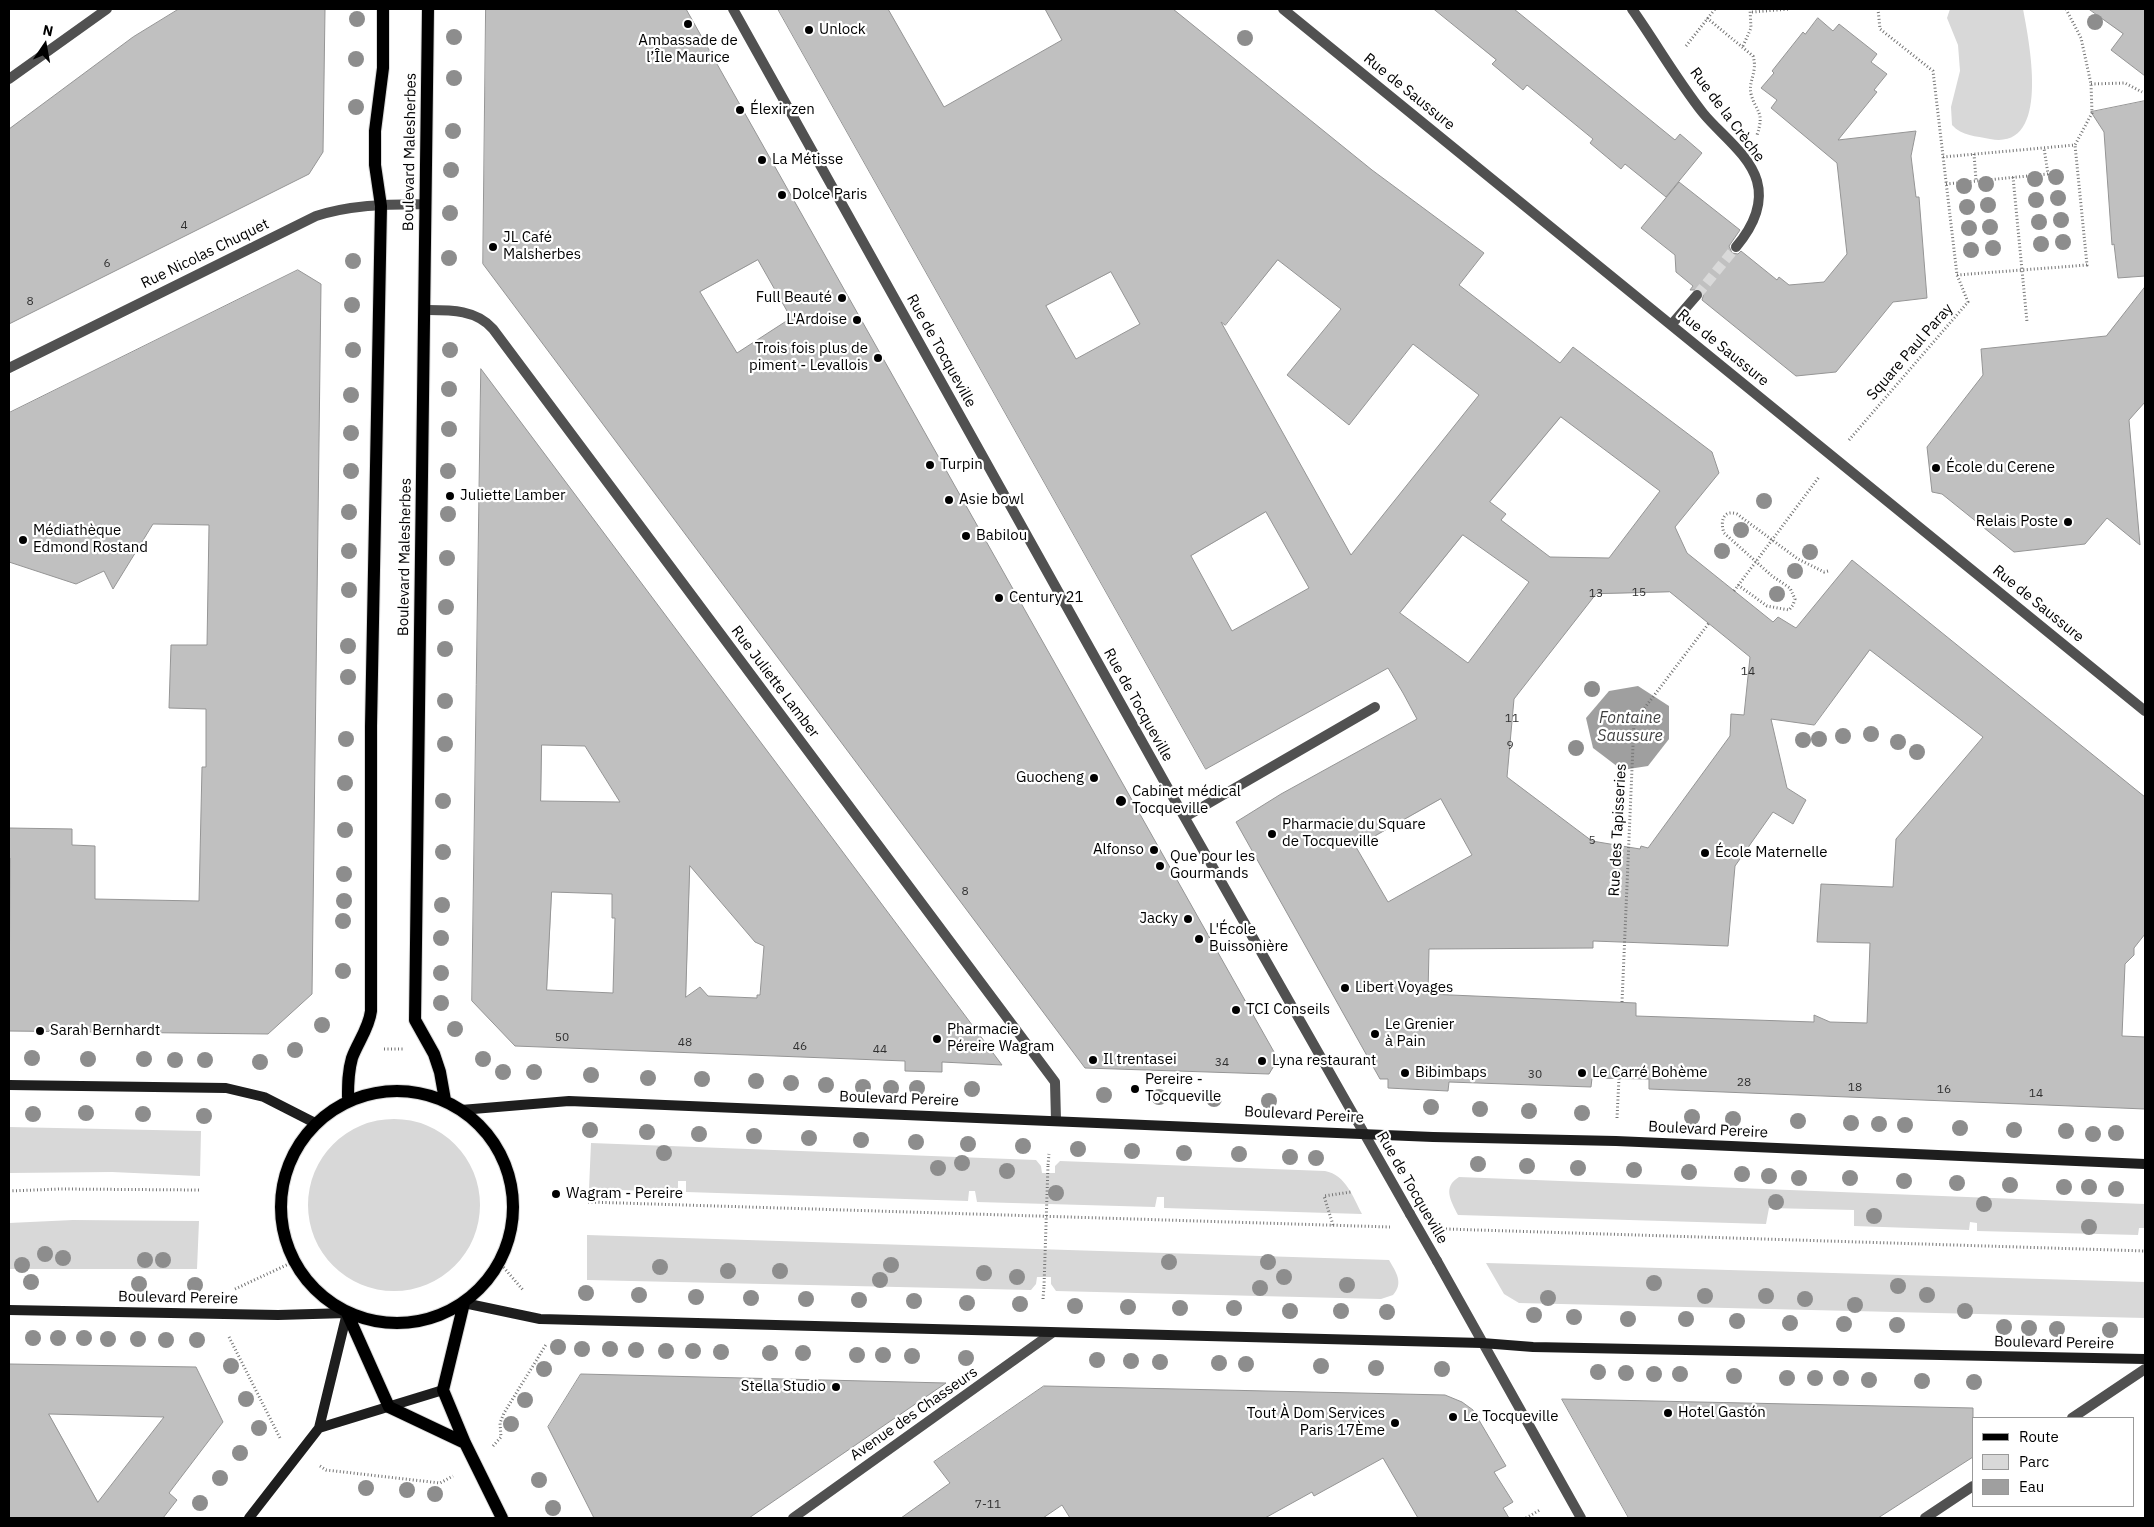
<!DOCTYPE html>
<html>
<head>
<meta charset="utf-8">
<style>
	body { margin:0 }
	#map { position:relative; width:2154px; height:1527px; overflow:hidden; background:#fff; font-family:"IBM Plex Sans",sans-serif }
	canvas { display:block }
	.frame { position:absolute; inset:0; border:10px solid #000; pointer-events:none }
	.legend { position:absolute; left:1972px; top:1417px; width:162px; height:90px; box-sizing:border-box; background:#fff; border:1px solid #999; margin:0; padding:6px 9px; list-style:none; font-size:15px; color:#000 }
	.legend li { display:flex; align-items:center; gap:10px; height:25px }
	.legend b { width:25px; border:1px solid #999 }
	.north { position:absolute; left:20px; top:20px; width:50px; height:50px; -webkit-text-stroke:4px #fff; paint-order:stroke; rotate:12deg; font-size:14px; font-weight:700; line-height:20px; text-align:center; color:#000 }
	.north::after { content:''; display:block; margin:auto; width:18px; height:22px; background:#000; clip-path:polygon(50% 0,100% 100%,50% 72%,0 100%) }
</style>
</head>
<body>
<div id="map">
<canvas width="2154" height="1527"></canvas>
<div class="frame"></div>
<ul class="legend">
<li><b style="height:6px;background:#000"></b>Route</li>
<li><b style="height:14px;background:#d8d8d8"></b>Parc</li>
<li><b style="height:14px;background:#9f9f9f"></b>Eau</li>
</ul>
<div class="north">N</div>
</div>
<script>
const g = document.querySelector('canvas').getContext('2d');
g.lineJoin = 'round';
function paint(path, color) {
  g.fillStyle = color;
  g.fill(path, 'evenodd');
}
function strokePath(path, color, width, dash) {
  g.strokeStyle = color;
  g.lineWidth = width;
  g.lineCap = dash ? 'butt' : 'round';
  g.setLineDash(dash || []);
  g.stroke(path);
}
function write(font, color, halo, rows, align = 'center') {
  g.font = font + ' "IBM Plex Sans",sans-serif';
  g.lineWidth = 4.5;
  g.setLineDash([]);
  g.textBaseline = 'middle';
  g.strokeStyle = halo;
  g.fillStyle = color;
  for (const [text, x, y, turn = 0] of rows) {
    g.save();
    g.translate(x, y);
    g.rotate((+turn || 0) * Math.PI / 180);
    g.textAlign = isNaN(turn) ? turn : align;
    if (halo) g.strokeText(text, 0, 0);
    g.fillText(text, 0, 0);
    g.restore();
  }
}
paint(new Path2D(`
	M1950 9H2023C2029 41 2052 151 1990 139 1976 136 1962 136 1952 125L1951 107 1960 71 1958 45 1947 18Z
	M308 1205a86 86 0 1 1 172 0a86 86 0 1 1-172 0Z
	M9 1127 201 1131 200 1176 112 1172 9 1173Z
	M591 1143 1036 1160 1041 1166 1042 1173H1055V1166L1060 1161 1325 1171C1346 1175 1353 1197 1362 1214L1164 1208V1197H1157L1155 1207 977 1202 975 1191H969L968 1201 686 1192V1181H678V1192L589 1189Z
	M1459 1177 2145 1204V1228H2139L2138 1235 1977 1231V1223L1970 1222 1969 1230 1854 1226V1210L1769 1208 1766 1224 1458 1215C1451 1201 1442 1187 1459 1177Z
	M73 1220 199 1221 197 1269H9V1223Z
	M587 1235 1389 1260C1396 1272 1404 1283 1393 1295L1381 1299 1056 1291 1051 1284V1277H1037L1036 1284 1031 1290 587 1280Z
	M1486 1263 2145 1282V1318L1519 1303 1504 1294Z`), '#d8d8d8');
paint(new Path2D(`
	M1638 686 1669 706V739L1648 766 1622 770 1593 748 1586 718 1609 691Z`), '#9f9f9f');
const building = new Path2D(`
	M179 9H325L323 152 309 174 9 324V129L133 37Z
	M486 9H686L1278 1059 1269 1074 1085 1068 483 264ZM758 260 791 318 737 353 700 292Z
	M778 9H888L944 107 1062 40 1045 9H1173L1372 170 1484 253 1459 285 1560 363 1573 347 1712 452 1719 473 1675 527 1687 553 1773 622 1778 617 1796 628 1852 560 2145 797V934L2134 948V955L2125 964 2122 1036 2145 1037V1109L1649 1089V1079L1592 1078 1591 1087 1449 1082 1448 1091 1388 1088V1079H1380L1236 822 1281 794 1417 719 1403 693 1388 668 1206 769ZM1278 260 1341 309 1287 375 1349 425 1413 344 1479 395 1351 555 1221 322 1225 325ZM1111 272 1140 324 1076 359 1046 306ZM1561 417 1660 491 1609 558 1550 557 1501 520 1506 514 1490 502ZM1266 512 1309 588 1232 631 1191 556ZM1463 535 1529 582 1468 663 1400 613ZM1670 592 1750 657 1744 715 1731 714 1730 736 1648 848 1641 846 1640 849 1592 841 1507 777 1514 699 1596 594ZM1870 650 1983 737 1896 839 1893 887 1821 884 1817 942 1870 943 1867 1023 1830 1022 1814 1015V1022L1636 1016V1003L1428 994 1429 949 1593 948V941L1728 946 1735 866 1773 812 1793 824 1806 800 1787 788 1771 719 1814 725ZM1441 799 1472 855 1388 902 1356 847Z
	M1434 9H1514L1675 140 1680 134 1702 153 1666 197 1625 164 1621 169 1590 143 1593 139 1527 85 1523 90 1492 64 1496 60Z
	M2089 9H2145V76L2111 50 2123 34Z
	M1818 18 1833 31 1839 24 1877 54 1871 62 1887 74 1874 90 1877 92 1838 140 1916 131 1911 156 1916 197H1919L1927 298 1893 302 1836 372 1796 376 1702 300 1704 293 1701 290H1690L1693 286 1676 272 1675 255 1641 228 1679 182 1740 230 1729 246 1732 253 1738 254 1741 251 1777 280 1779 277 1789 285 1824 282 1847 254 1837 163 1771 108 1777 100 1761 88 1774 73 1772 71 1803 32 1805 34Z
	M2145 101V276L2118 278 2114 244 2112 245 2104 132 2091 112Z
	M298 270 321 284 312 994 268 1034 9 1031 10 858H9V828L72 829V845L95 846V899L199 901 202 767H206V709L169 708 171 645H207L209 525 153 524 113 589 104 571 76 584 9 562V413Z
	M2145 287V402L2129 420 2140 545 2107 518 2085 544 2014 552 1942 494 1932 492 1927 447 1983 375 1981 349 2106 336Z
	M481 369 783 772 1002 1065 942 1062V1072L905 1071V1061L515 1046 472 1001ZM542 745 585 746 620 802 541 801ZM690 866 755 942 764 946 760 995H757V998L708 996 700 987 686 997ZM552 892 612 894V918H615L613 993 547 990Z
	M9 1364 196 1367 223 1422 169 1493 177 1500 163 1518H9ZM49 1414 164 1417 98 1502Z
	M581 1374 865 1381 946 1383 749 1518H594L548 1427Z
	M1044 1386 1445 1395 1462 1402 1473 1410 1506 1466 1494 1472 1513 1502 1503 1508 1509 1518H1418L1383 1458 1314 1496 1312 1492 1265 1518H1070L1062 1505 1043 1518H901L950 1483 934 1462Z
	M1562 1399 1973 1408V1457L1878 1518H1629Z`);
paint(building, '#c0c0c0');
strokePath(building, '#959595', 1);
strokePath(new Path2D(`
	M1697 295 1736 247`), '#d9d9d9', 10, [10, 5]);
const primary = new Path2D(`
	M428 9 415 1020 434 1054 440 1072 445 1100
	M281 1207a116 116 0 1 1 232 0a116 116 0 1 1-232 0Z
	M348 1097C348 1084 348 1072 352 1058 358 1042 369 1028 371 1011V726L381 206 375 165V131L383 68V9
	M464 1303 443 1390 465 1443 502 1518
	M347 1313 389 1407 465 1443`);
strokePath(primary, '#dbdbdb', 14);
strokePath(new Path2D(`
	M2066 9 2081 38 2091 84 2092 113 2075 145
	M1752 12 1790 9
	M1707 18 1753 56C1758 72 1748 81 1751 94 1756 113 1765 111 1757 135
	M1686 46 1715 9
	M1743 46 1751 28 1750 9
	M2091 84 2125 83 2142 92
	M1974 154 1976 180
	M1943 157 2075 145
	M2013 177 2027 322
	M1946 184 2048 174 2044 148
	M1957 275 2087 265 2075 145
	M1849 440 1968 302 1957 275 1933 71 1880 29 1878 9
	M1738 585 1767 606 1789 610 1793 605 1795 599 1790 588 1772 576 1724 533C1720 522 1723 509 1737 514L1798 559 1824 572 1828 571
	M1734 591 1819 477
	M1622 1002 1634 722 1709 623
	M384 1049H403
	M1617 1118 1619 1078
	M1048 1165 1049 1154
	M9 1191 60 1189 200 1190
	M588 1202 1390 1227
	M1333 1225 1324 1196 1351 1192
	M1446 1229 2145 1251
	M499 1262 523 1290
	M235 1289 293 1262
	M1043 1299 1044 1286
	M229 1337 280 1438
	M493 1446 501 1437 500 1423 504 1413 547 1343
	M320 1466 326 1470 440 1483 453 1476
	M1526 1518 1540 1510`), '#737373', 3, [1, 2.5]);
strokePath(new Path2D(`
	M733 9 1169 790 1410 1214
	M1283 9 2145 711
	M1632 9C1656 43 1677 80 1703 113 1720 134 1749 154 1757 181 1764 206 1752 228 1736 247
	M9 79 107 9
	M424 310C449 310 476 309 493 329L1055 1082 1056 1120
	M1671 325 1697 295
	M9 368 316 216C353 204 387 205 426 204
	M1185 817 1375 707
	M1437 1261 1581 1518
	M2072 1418 2145 1369
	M793 1518 1052 1333
	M1925 1518 1973 1486`), '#515151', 10);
strokePath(new Path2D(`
	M9 1085 226 1088 264 1097 315 1123
	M461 1110 569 1101 1433 1137 1616 1141 2145 1164
	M464 1303 540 1319 1482 1343 1533 1347 2145 1359
	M9 1310 278 1315 347 1313 319 1428 249 1518
	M319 1428 443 1390`), '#1e1e1e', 10);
strokePath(primary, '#000', 12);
strokePath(new Path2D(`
	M1044 1286 1048 1165`), '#737373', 3, [1, 2.5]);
strokePath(new Path2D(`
	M1410 1214 1437 1261`), '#515151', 10);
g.fillStyle = '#8d8d8d';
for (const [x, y] of [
	[357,19],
	[2095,22],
	[454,37],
	[1245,38],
	[356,59],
	[454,78],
	[356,107],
	[453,131],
	[451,170],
	[2056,177],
	[2035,179],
	[1986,184],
	[1964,186],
	[2058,198],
	[2036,200],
	[1988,205],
	[1967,207],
	[450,213],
	[2061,220],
	[2039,222],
	[1990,227],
	[1969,228],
	[2063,242],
	[2041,244],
	[1993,248],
	[1971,250],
	[449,258],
	[353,261],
	[352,305],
	[353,350],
	[450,350],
	[449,389],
	[351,395],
	[449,429],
	[351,433],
	[351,471],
	[448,471],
	[1764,501],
	[349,512],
	[448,514],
	[1741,530],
	[349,551],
	[1722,551],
	[1810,552],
	[447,558],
	[1795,571],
	[349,590],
	[1777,594],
	[446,607],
	[348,646],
	[445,649],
	[348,677],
	[1592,689],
	[445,701],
	[1871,734],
	[1843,736],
	[346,739],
	[1819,739],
	[1803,740],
	[1898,742],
	[445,744],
	[1576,748],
	[1917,752],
	[345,783],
	[443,801],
	[345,830],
	[443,852],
	[344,874],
	[344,901],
	[442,905],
	[343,921],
	[441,938],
	[343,971],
	[441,973],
	[441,1003],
	[322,1025],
	[455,1029],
	[295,1050],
	[32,1058],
	[88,1059],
	[144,1059],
	[483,1059],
	[175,1060],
	[205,1060],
	[260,1062],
	[503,1072],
	[534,1072],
	[591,1075],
	[648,1078],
	[702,1079],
	[756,1081],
	[791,1083],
	[826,1085],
	[863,1087],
	[891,1088],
	[917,1088],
	[972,1089],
	[1104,1095],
	[1159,1097],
	[1214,1099],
	[1269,1101],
	[1431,1107],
	[1480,1109],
	[1529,1111],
	[86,1113],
	[1582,1113],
	[33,1114],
	[143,1114],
	[204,1116],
	[1692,1117],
	[1733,1119],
	[1798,1121],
	[1851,1123],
	[1879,1124],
	[1905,1125],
	[1960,1128],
	[590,1130],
	[2014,1130],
	[2066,1131],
	[647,1132],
	[2116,1133],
	[699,1134],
	[2093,1134],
	[754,1136],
	[809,1138],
	[861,1140],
	[916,1142],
	[968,1144],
	[1023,1146],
	[1078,1149],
	[1132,1151],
	[664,1153],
	[1184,1153],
	[1239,1154],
	[1290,1157],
	[1316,1158],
	[962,1163],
	[1478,1164],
	[1527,1166],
	[938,1168],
	[1578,1168],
	[1634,1170],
	[1007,1171],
	[1689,1172],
	[1742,1174],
	[1769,1176],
	[1799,1178],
	[1850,1178],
	[1904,1181],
	[1957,1183],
	[2010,1185],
	[2064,1187],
	[2089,1187],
	[2116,1189],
	[1056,1193],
	[1776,1202],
	[1984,1204],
	[1874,1216],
	[2089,1227],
	[45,1254],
	[63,1258],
	[145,1260],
	[163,1260],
	[1169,1262],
	[1268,1262],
	[22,1265],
	[891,1265],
	[660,1267],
	[728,1271],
	[780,1271],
	[984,1273],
	[1017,1277],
	[1284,1277],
	[880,1280],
	[31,1282],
	[1654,1283],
	[139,1284],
	[195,1285],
	[1347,1285],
	[1898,1286],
	[1260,1288],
	[586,1293],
	[639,1295],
	[1927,1295],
	[1705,1296],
	[1766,1296],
	[696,1297],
	[751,1298],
	[1548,1298],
	[806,1299],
	[1805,1299],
	[859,1300],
	[914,1301],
	[967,1303],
	[1020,1304],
	[1855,1305],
	[1075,1306],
	[1128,1307],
	[1180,1308],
	[1234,1308],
	[1290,1311],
	[1341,1311],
	[1965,1311],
	[1387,1312],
	[1534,1315],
	[1574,1317],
	[1628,1319],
	[1686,1319],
	[1737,1321],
	[1790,1323],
	[1844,1324],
	[1897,1325],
	[2004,1327],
	[2029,1328],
	[2057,1329],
	[2110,1330],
	[33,1338],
	[58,1338],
	[84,1338],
	[108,1339],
	[138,1339],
	[166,1340],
	[197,1340],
	[558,1347],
	[582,1349],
	[610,1349],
	[636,1350],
	[666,1351],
	[693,1351],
	[721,1352],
	[770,1353],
	[803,1353],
	[857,1355],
	[883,1355],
	[912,1356],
	[966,1358],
	[1097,1360],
	[1131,1361],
	[1160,1362],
	[1219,1363],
	[1246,1364],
	[231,1366],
	[1321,1366],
	[1376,1368],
	[544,1369],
	[1442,1369],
	[1598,1372],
	[1626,1373],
	[1654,1374],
	[1680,1374],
	[1734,1376],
	[1787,1378],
	[1815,1378],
	[1841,1378],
	[1869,1380],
	[1922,1381],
	[1974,1382],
	[246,1399],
	[525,1400],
	[511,1424],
	[259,1428],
	[240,1453],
	[220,1478],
	[539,1480],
	[366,1488],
	[407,1490],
	[435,1494],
	[200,1503],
	[553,1508]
]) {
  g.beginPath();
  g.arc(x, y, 8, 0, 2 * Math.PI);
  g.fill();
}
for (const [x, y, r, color] of [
	[688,24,5,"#000"],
	[809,30,5,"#000"],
	[740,110,5,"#000"],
	[762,160,5,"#000"],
	[782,195,5,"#000"],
	[493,247,5,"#000"],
	[842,298,5,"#000"],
	[857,320,5,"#000"],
	[878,358,5,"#000"],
	[930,465,5,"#000"],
	[1936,468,5,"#000"],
	[450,496,5,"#000"],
	[949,500,5,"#000"],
	[2068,522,5,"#000"],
	[966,536,5,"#000"],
	[23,540,5,"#000"],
	[999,598,5,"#000"],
	[1094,778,5,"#000"],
	[1121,801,6,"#000"],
	[1272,834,5,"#000"],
	[1154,850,5,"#000"],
	[1705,853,5,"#000"],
	[1160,866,5,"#000"],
	[1188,919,5,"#000"],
	[1199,939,5,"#000"],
	[1345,988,5,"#000"],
	[1236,1010,5,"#000"],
	[40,1031,5,"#000"],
	[1375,1034,5,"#000"],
	[937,1039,5,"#000"],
	[1093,1060,5,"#000"],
	[1262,1061,5,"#000"],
	[1405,1073,5,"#000"],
	[1582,1073,5,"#000"],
	[1135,1089,5,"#000"],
	[556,1194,5,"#000"],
	[836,1387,5,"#000"],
	[1668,1413,5,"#000"],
	[1453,1417,5,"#000"],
	[1395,1423,5,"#000"]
]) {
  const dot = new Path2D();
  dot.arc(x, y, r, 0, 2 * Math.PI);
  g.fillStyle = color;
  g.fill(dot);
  strokePath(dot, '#fff', 2);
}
write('12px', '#303030', null, [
	["4",184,226],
	["6",107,264],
	["8",30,302],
	["15",1639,593],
	["13",1596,594],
	["14",1748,672],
	["11",1512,719],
	["9",1510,746],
	["5",1592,841],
	["8",965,892],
	["50",562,1038],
	["48",685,1043],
	["46",800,1047],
	["44",880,1050],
	["34",1222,1063],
	["30",1535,1075],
	["28",1744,1083],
	["18",1855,1088],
	["16",1944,1090],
	["14",2036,1094],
	["7-11",988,1505]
]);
write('15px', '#000', '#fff', [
	["Unlock",819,30],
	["Ambassade de",688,41,"center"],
	["l’Île Maurice",688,58,"center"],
	["Élexir zen",750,110],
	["La Métisse",772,160],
	["Dolce Paris",792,195],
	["JL Café",503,238],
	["Malsherbes",503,255],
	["Full Beauté",832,298,"right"],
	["L'Ardoise",847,320,"right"],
	["Trois fois plus de",868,349,"right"],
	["piment - Levallois",868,366,"right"],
	["Turpin",940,465],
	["École du Cerene",1946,468],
	["Juliette Lamber",460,496],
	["Asie bowl",959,500],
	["Relais Poste",2058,522,"right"],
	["Médiathèque",33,531],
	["Edmond Rostand",33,548],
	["Babilou",976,536],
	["Century 21",1009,598],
	["Guocheng",1084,778,"right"],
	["Cabinet médical",1132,792],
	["Tocqueville",1132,809],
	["Pharmacie du Square",1282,825],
	["de Tocqueville",1282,842],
	["Alfonso",1144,850,"right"],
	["École Maternelle",1715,853],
	["Que pour les",1170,857],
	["Gourmands",1170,874],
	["Jacky",1178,919,"right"],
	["L'École",1209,930],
	["Buissonière",1209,947],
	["Libert Voyages",1355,988],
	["TCI Conseils",1246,1010],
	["Le Grenier",1385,1025],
	["à Pain",1385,1042],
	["Pharmacie",947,1030],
	["Péreire Wagram",947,1047],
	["Sarah Bernhardt",50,1031],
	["Il trentasei",1103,1060],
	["Lyna restaurant",1272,1061],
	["Bibimbaps",1415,1073],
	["Le Carré Bohème",1592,1073],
	["Pereire -",1145,1080],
	["Tocqueville",1145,1097],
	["Wagram - Pereire",566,1194],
	["Stella Studio",826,1387,"right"],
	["Hotel Gastón",1678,1413],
	["Tout À Dom Services",1385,1414,"right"],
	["Paris 17Ème",1385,1431,"right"],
	["Le Tocqueville",1463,1417]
], 'left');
write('15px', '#000', '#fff', [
	["Rue de Saussure",1409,92,39],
	["Rue de la Crèche",1727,115,53],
	["Boulevard Malesherbes",410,152,-89],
	["Rue Nicolas Chuquet",205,254,-26],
	["Rue de Saussure",1723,348,39],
	["Rue de Tocqueville",941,351,61],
	["Square Paul Paray",1910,352,-49],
	["Boulevard Malesherbes",405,557,-89],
	["Rue de Saussure",2038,604,39],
	["Rue Juliette Lamber",775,682,53],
	["Rue de Tocqueville",1138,705,61],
	["Rue des Tapisseries",1618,830,-87],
	["Boulevard Pereire",899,1099,2],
	["Boulevard Pereire",1304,1115,3],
	["Boulevard Pereire",1708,1130,3],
	["Rue de Tocqueville",1412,1188,60],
	["Boulevard Pereire",178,1298,1],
	["Boulevard Pereire",2054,1343,1],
	["Avenue des Chasseurs",914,1414,-35]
]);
write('italic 16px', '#404040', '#fff', [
	["Fontaine",1630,718],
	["Saussure",1630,736]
]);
</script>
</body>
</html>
